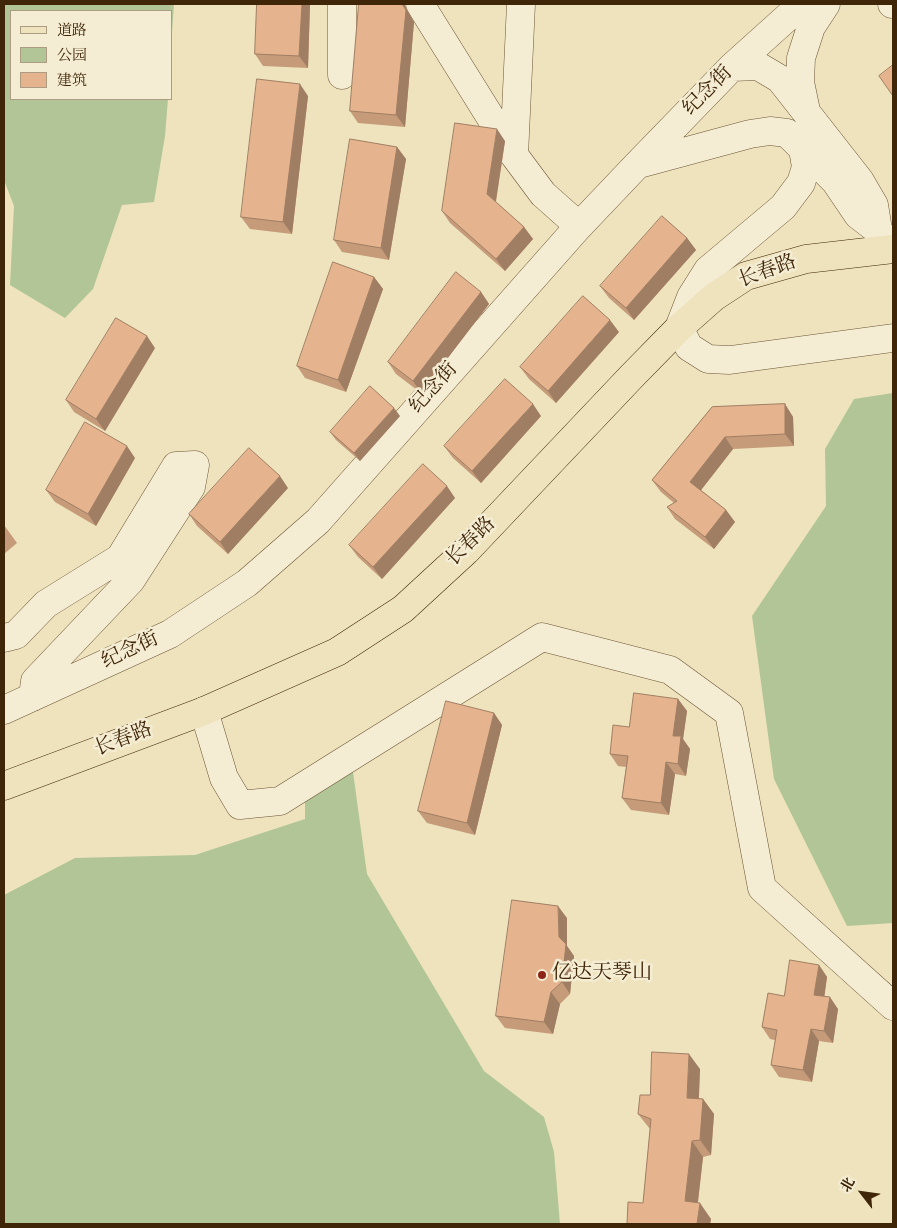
<!DOCTYPE html>
<html>
<head>
<meta charset="utf-8">
<style>
	body { margin:0 }
	#map { position:relative; width:897px; height:1228px; overflow:hidden; background:#eee3bd; font-family:"Sorts Mill Goudy","Noto Serif SC",serif }
	canvas { display:block }
	.frame { position:absolute; inset:0; border:5px solid #402608; pointer-events:none }
	.legend { position:absolute; left:10px; top:10px; width:162px; height:90px; box-sizing:border-box; background:#f4edd4; border:1px solid #ac9d82; margin:0; padding:6px 9px; list-style:none; font-size:15px; color:#402608 }
	.legend li { display:flex; align-items:center; gap:10px; height:25px }
	.legend b { width:25px; border:1px solid #ac9d82 }
	.north { position:absolute; left:837px; top:1168px; width:50px; height:50px; -webkit-text-stroke:4px #f4edd4; paint-order:stroke; rotate:300deg; font-size:14px; font-weight:700; line-height:20px; text-align:center; color:#402608 }
	.north::after { content:''; display:block; margin:auto; width:18px; height:22px; background:#402608; clip-path:polygon(50% 0,100% 100%,50% 72%,0 100%) }
</style>
</head>
<body>
<div id="map">
<canvas width="897" height="1228"></canvas>
<div class="frame"></div>
<ul class="legend">
<li><b style="height:6px;background:#eee3bd"></b>道路</li>
<li><b style="height:14px;background:#b2c596"></b>公园</li>
<li><b style="height:14px;background:#e5b48e"></b>建筑</li>
</ul>
<div class="north">北</div>
</div>
<script>
const g = document.querySelector('canvas').getContext('2d');
g.lineJoin = 'round';
function paint(path, color) {
  g.fillStyle = color;
  g.fill(path, 'evenodd');
}
function strokePath(path, color, width, dash) {
  g.strokeStyle = color;
  g.lineWidth = width;
  g.lineCap = dash ? 'butt' : 'round';
  g.setLineDash(dash || []);
  g.stroke(path);
}
function write(font, color, halo, rows, align = 'center') {
  g.font = font + ' "Sorts Mill Goudy","Noto Serif SC",serif';
  g.lineWidth = 5;
  g.setLineDash([]);
  g.textBaseline = 'middle';
  g.strokeStyle = halo;
  g.fillStyle = color;
  for (const [text, x, y, turn = 0] of rows) {
    g.save();
    g.translate(x, y);
    g.rotate((+turn || 0) * Math.PI / 180);
    g.textAlign = isNaN(turn) ? turn : align;
    if (halo) g.strokeText(text, 0, 0);
    g.fillText(text, 0, 0);
    g.restore();
  }
}
paint(new Path2D(`
	M4 4H174L171 46V11H11V99H168L165 136 154 202 122 205 93 289 65 318 10 285 14 206 4 180Z
	M893 393V923L847 926 774 779 752 616 826 506 825 449 854 399Z
	M353 772 367 874 484 1071 544 1117 554 1152 560 1224H4V895L75 858 195 855 305 819V796Z`), '#b2c596');
const minor = new Path2D(`
	M420 4 514 155
	M521 4 514 155 543 194 579 226
	M892 4H893
	M732 67 758 66 780 79 860 181 874 205 878 230
	M342 75V4
	M806 111 800 82 801 58 811 27 826 4
	M803 149 806 167 801 183 783 207 708 270 691 297 679 328 689 347 708 359 730 360 893 338
	M639 164 750 134 770 131 787 133 835 181 858 215 879 231 890 249
	M4 638 16 635 46 604 120 558 176 466 195 465 191 487 131 580 35 681 33 697
	M4 710 170 634 247 583 318 521 579 226 637 165 732 67 791 14 816 4
	M204 711 224 778 240 805 280 801 542 637 670 670 729 713 762 888 893 1006`);
const major = new Path2D(`
	M4 786 204 711 337 652 403 609 466 551 632 376 679 328 714 297 746 276 806 259 893 249`);
strokePath(minor, '#6c5535', 29);
strokePath(major, '#402608', 29);
strokePath(minor, '#f4edd4', 28);
strokePath(major, '#eee3bd', 28);
paint(new Path2D(`
	M257 4H310L308 68 263 66 255 54Z
	M359 4H404L414 22 405 127 358 123 350 111Z
	M308 96 292 234 250 229 241 217Z
	M505 141 496 202 524 227 533 239 505 271 450 223 442 211Z
	M397 147 406 159 389 260 342 252 334 240Z
	M687 238 696 250 634 320 609 298 600 286Z
	M374 277 383 289 346 392 305 378 297 366Z
	M481 292 489 304 421 393 396 374 388 362Z
	M619 332 556 403 529 379 520 367Z
	M155 348 105 431 74 412 66 400Z
	M785 404 793 417 794 446 733 449 701 490 726 510 735 522 714 549 675 519 667 507 674 503 661 492 652 480 712 407Z
	M400 416 360 461 336 440 330 432Z
	M541 416 481 483 453 458 444 446Z
	M135 458 96 526 55 502 46 490Z
	M288 488 228 554 197 526 189 514Z
	M455 498 382 579 358 557 349 545Z
	M4 525 17 543 4 554Z
	M678 699 687 711 683 739 690 749 686 776 675 774 669 815 631 810 622 798 626 767 618 766 610 754 629 727Z
	M494 713 502 725 475 835 427 823 418 811Z
	M567 918V946L574 956 570 994 560 1004 553 1034 505 1028 496 1016Z
	M819 965 827 977 824 996 838 1009 833 1043 819 1041 812 1082 779 1077 771 1065 775 1040 770 1039 762 1027 784 996Z
	M700 1069 699 1098 703 1099 714 1114 711 1155 703 1157 698 1203 711 1219 710 1224H627L643 1203 650 1129 638 1114 650 1095Z`), '#c59b7a');
paint(new Path2D(`
	M302 4H310L308 68 299 56Z
	M402 4H404L414 22 405 127 396 115Z
	M300 84 308 96 292 234 283 222Z
	M497 129 505 141 495 206 487 194Z
	M397 147 406 159 389 260 381 248Z
	M524 227 533 239 505 271 496 259Z
	M687 238 696 250 634 320 626 308Z
	M374 277 383 289 346 392 338 380Z
	M481 292 489 304 421 393 413 381Z
	M610 320 619 332 556 403 548 391Z
	M147 336 155 348 105 431 96 419Z
	M533 404 541 416 481 483 472 471Z
	M785 404 793 417 794 446 785 434Z
	M394 408 400 416 360 461 354 453Z
	M725 437 733 449 698 494 690 482Z
	M127 446 135 458 96 526 88 514Z
	M280 476 288 488 228 554 220 542Z
	M447 486 455 498 382 579 373 567Z
	M726 510 735 522 714 549 705 537Z
	M678 699 687 711 683 739 690 749 686 776 678 764 673 736Z
	M494 713 502 725 475 835 467 823Z
	M666 762 675 774 669 815 661 803Z
	M558 906 567 918V946L574 956 570 994 562 982 559 937Z
	M819 965 827 977 823 1007 814 995Z
	M551 992 560 1004 553 1034 544 1022Z
	M830 997 838 1009 833 1043 824 1031Z
	M811 1029 819 1041 812 1082 803 1070Z
	M689 1054 700 1069 698 1113 687 1098Z
	M703 1099 714 1114 711 1155 700 1140Z
	M692 1141 703 1157 696 1217 685 1201Z
	M700 1203 711 1219 710 1224H697Z`), '#a07e63');
const building = new Path2D(`
	M257 4H302L299 56 255 54Z
	M359 4H402L406 10 396 115 350 111Z
	M893 65V96L879 76Z
	M257 79 300 84 283 222 241 217Z
	M455 123 497 129 487 194 524 227 496 259 442 211Z
	M350 139 397 147 381 248 334 240Z
	M662 216 687 238 626 308 600 286Z
	M333 262 374 277 338 380 297 366Z
	M456 272 481 292 413 381 388 362Z
	M583 296 610 320 548 391 520 367Z
	M116 318 147 336 96 419 66 400Z
	M505 379 533 404 472 471 444 446Z
	M370 386 394 408 354 453 330 432Z
	M785 404V434L725 437 690 482 726 510 705 537 667 507 677 501 652 480 712 407Z
	M85 422 127 446 88 514 46 490Z
	M249 448 280 476 220 542 189 514Z
	M423 464 447 486 373 567 349 545Z
	M634 693 678 699 673 736H681L678 764 666 762 661 803 622 798 628 756 610 754 613 725 629 727Z
	M446 701 494 713 467 823 418 811Z
	M512 900 558 906 559 937 566 944 562 982 551 992 544 1022 496 1016Z
	M790 960 819 965 814 995 830 997 824 1031 811 1029 803 1070 771 1065 777 1030 762 1027 768 993 784 996Z
	M652 1052 689 1054 687 1098 703 1099 700 1140 692 1141 685 1201 700 1203 697 1224H627L628 1202 643 1203 651 1119 638 1114 640 1095H650Z`);
paint(building, '#e5b48e');
strokePath(building, '#a07e63', 1);
for (const [x, y, r, color] of [
	[542,975,5,"#8f2418"]
]) {
  const dot = new Path2D();
  dot.arc(x, y, r, 0, 2 * Math.PI);
  g.fillStyle = color;
  g.fill(dot);
  strokePath(dot, '#f4edd4', 2);
}
write('20px', '#402608', '#f4edd4', [
	["纪念街",709,92,-45],
	["长春路",768,273,-20],
	["纪念街",435,389,-48],
	["长春路",472,543,-45],
	["纪念街",131,652,-25],
	["长春路",124,741,-21]
]);
write('20px', '#402608', '#f4edd4', [
	["亿达天琴山",552,975]
], 'left');
</script>
</body>
</html>
